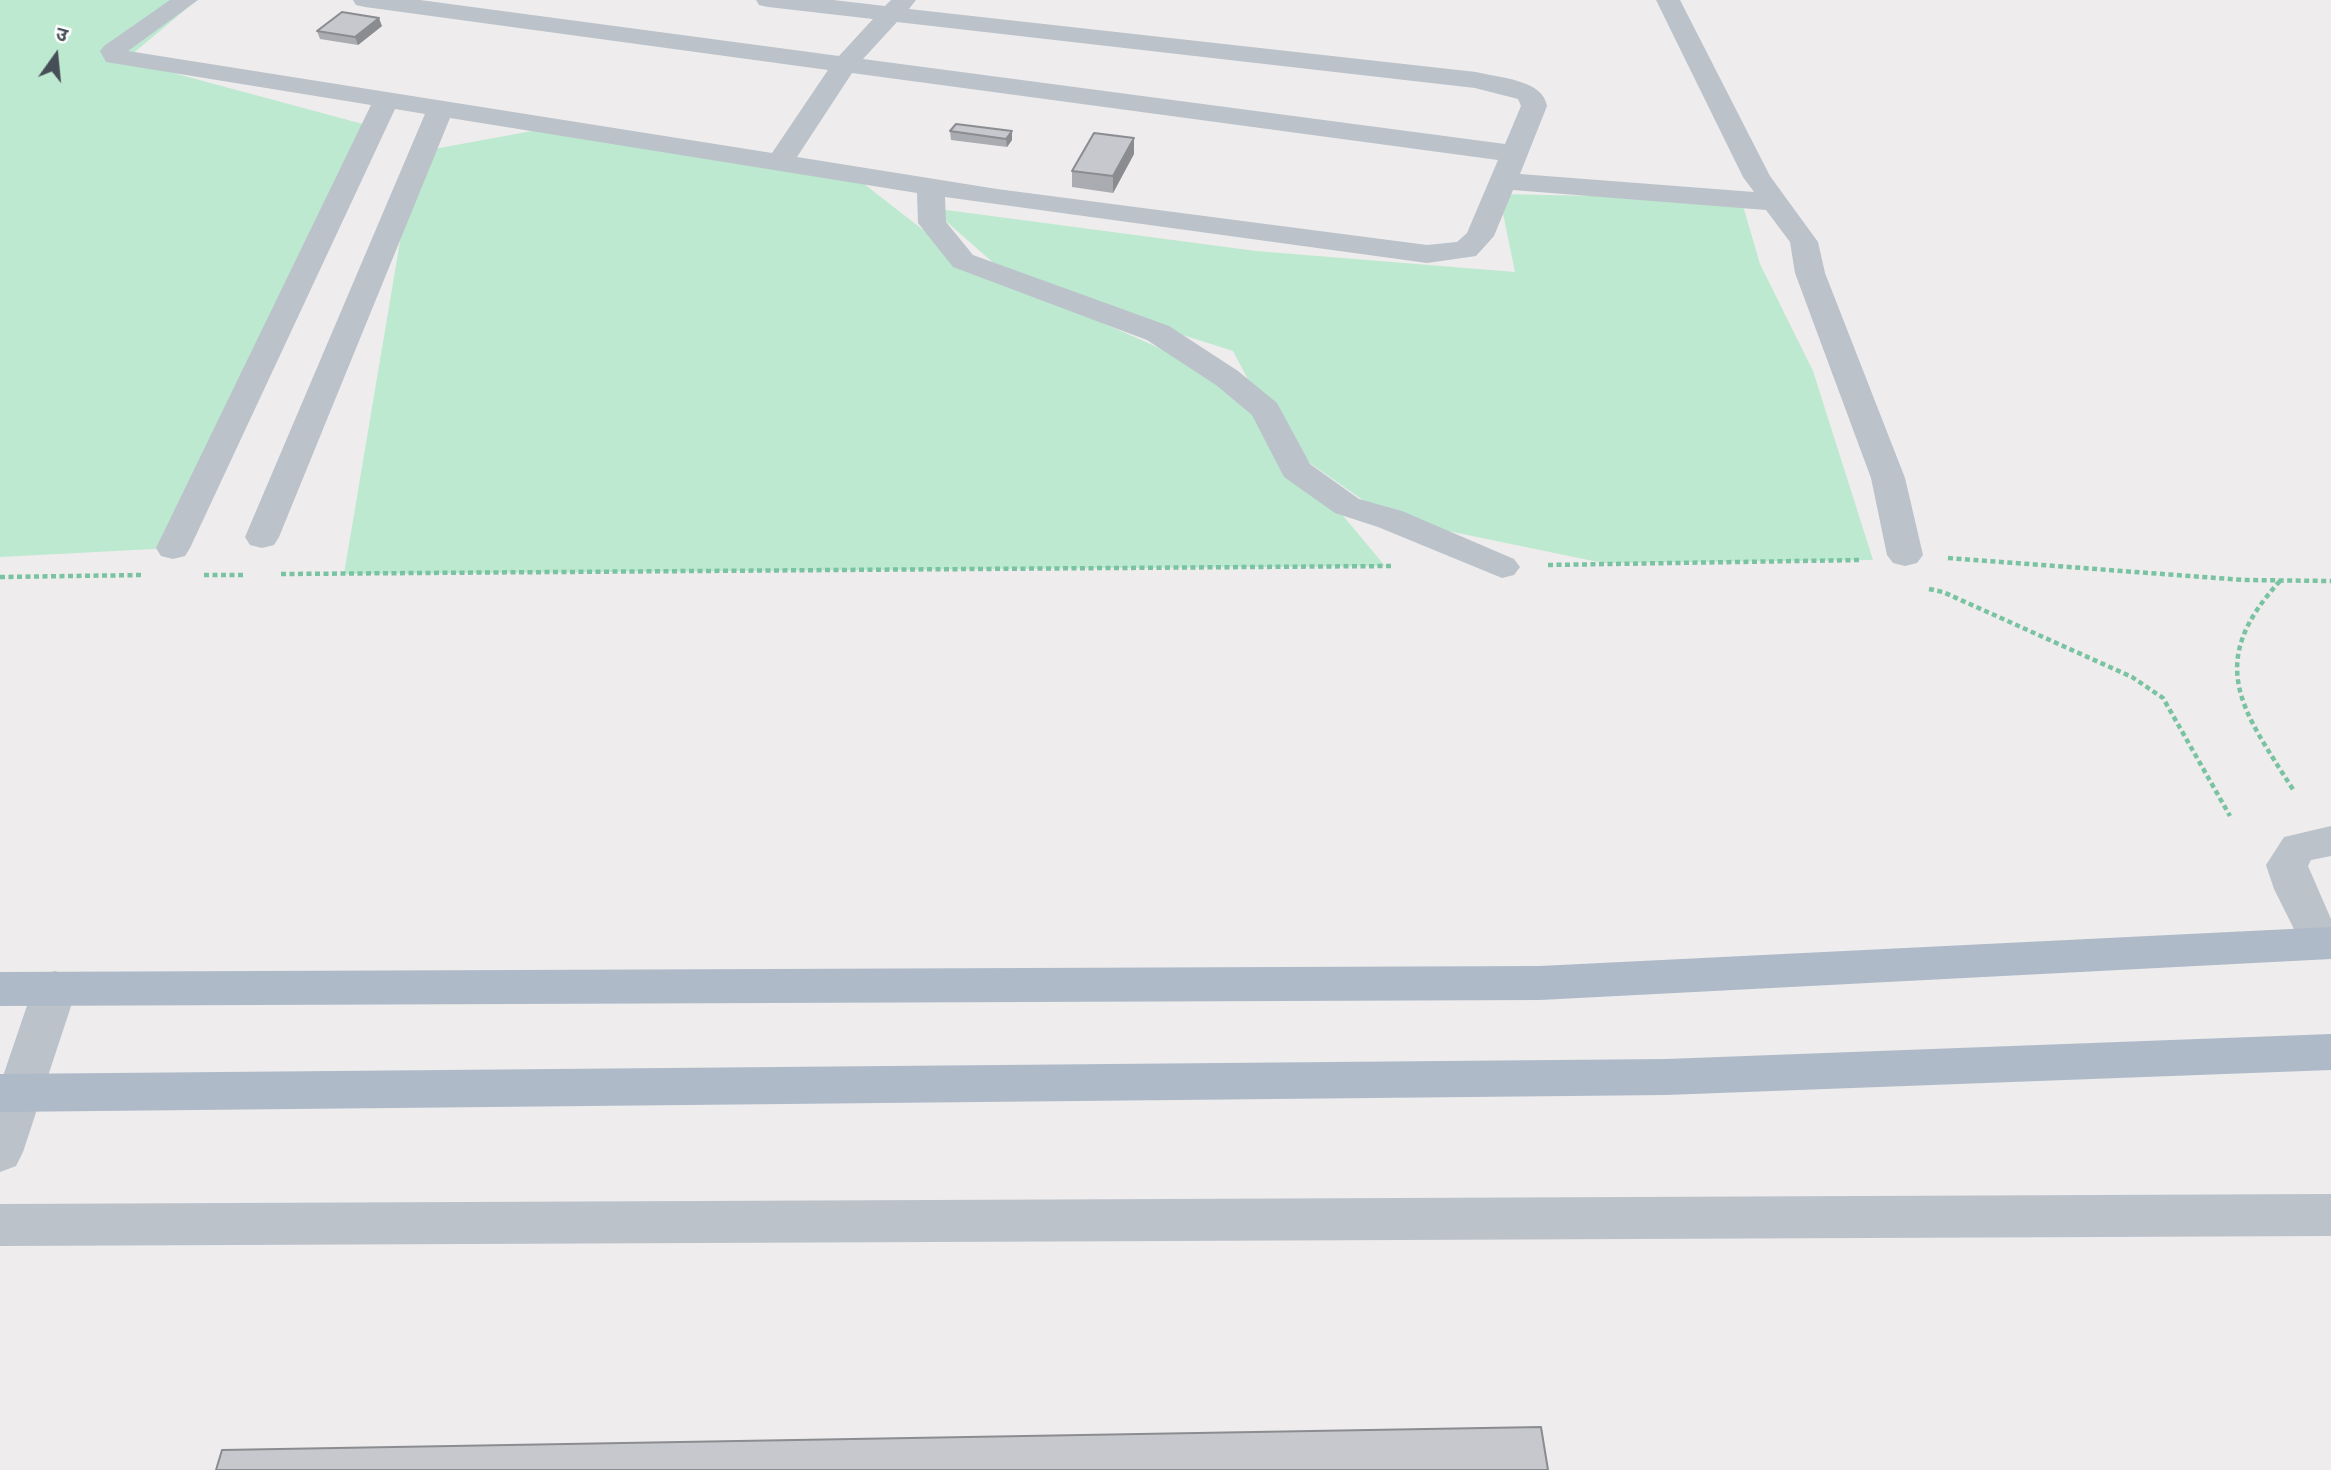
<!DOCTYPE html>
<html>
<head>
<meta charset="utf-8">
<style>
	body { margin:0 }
	#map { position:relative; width:2331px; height:1470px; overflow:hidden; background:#eeecec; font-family:"Sofia Sans Condensed","Noto Sans Devanagari",sans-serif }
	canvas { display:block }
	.north { position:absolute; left:21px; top:21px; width:70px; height:70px; -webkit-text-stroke:5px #fff; paint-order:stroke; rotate:15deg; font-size:19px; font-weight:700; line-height:28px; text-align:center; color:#464e57 }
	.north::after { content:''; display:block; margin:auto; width:24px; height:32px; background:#464e57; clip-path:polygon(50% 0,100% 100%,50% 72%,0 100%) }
</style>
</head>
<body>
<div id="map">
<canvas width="2331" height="1470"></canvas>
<div class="north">उ</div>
</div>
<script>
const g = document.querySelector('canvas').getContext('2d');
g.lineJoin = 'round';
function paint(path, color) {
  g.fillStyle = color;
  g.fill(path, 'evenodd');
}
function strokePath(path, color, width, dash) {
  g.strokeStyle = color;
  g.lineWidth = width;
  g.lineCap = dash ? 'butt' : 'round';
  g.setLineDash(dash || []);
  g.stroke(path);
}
paint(new Path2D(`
	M0 0H197L125 60 374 127 173 548 0 557Z
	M554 127 850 173 963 261 1227 378 1280 440 1233 351 1014 281 931 208 1256 251 1515 272 1499 194 1741 199 1760 264 1813 371 1873 560 1603 563 1390 519 1284 445 1385 566 344 574 410 182 423 151Z`), '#bde9d0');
strokePath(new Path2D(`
	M1948 558 2243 580 2331 581
	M1548 565 1861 560
	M281 574 1392 566
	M204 575H244
	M0 577 143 575
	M2280 581C2204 664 2242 709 2294 791
	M1929 589 1943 592 2132 677 2163 698 2230 816`), '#79c3a2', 4.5, [5, 3.5]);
paint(new Path2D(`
	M170 0H198L128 51 772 153 828 70 365 7 356 5 353 0H420L839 56 873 19 768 7 759 5 756 0H833L885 6 891 0H916L909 9 1476 72C1498 78 1543 79 1547 106L1520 174 1754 192 1743 177 1656 0H1680L1770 176 1818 242 1825 273 1905 478 1923 555 1917 563 1905 566 1893 563 1887 555 1871 478 1795 273 1790 242 1766 210 1513 190 1494 236 1476 256 1427 263 945 197 946 222 973 255 1169 326 1238 371 1277 403 1310 464 1359 499 1402 511 1514 559 1520 567 1514 575 1502 578 1378 527 1335 513 1284 477 1252 415 1216 385 1147 340 953 267 918 223 917 193 450 118 279 537 274 545 262 548 250 545 245 537 425 114 395 109 190 548 185 556 173 559 161 556 156 548 371 105 106 62 100 51 104 46ZM897 22 1475 88 1518 99 1521 106 1505 144 863 59ZM852 73 1498 160 1467 233 1457 242 1427 245 997 189 797 157Z
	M2331 826V856L2311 860 2308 866 2331 919V956L2322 959 2307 955 2274 889 2266 865 2284 837Z
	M55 971 70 976 77 988 23 1152 16 1166 0 1172V1085L33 988 40 976Z
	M2331 1194V1236L0 1246V1204Z`), '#bbc2ca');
paint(new Path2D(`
	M2331 927V959L1540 1000 0 1006V972L1540 966Z
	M2331 1034V1070L1666 1095 0 1112V1074L1666 1059Z`), '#aebac8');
paint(new Path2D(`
	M382 26 358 45 320 39 317 31Z
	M950 131H1012V140L1007 147 951 140Z
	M1134 138V154L1113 193 1072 187V171Z`), '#abacb1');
paint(new Path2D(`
	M379 18 382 26 358 45 355 37Z
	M1012 131V140L1007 147 1006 139Z
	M1134 138V154L1113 193V176Z`), '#8b8c90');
const building = new Path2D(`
	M342 12 379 18 355 37 317 31Z
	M956 124 1012 131 1006 139 950 131Z
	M1094 133 1134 138 1113 176 1072 171Z
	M1541 1427 1548 1470H216L222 1450Z`);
paint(building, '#c7c8ce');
strokePath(building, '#8b8c90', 2);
</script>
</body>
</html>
